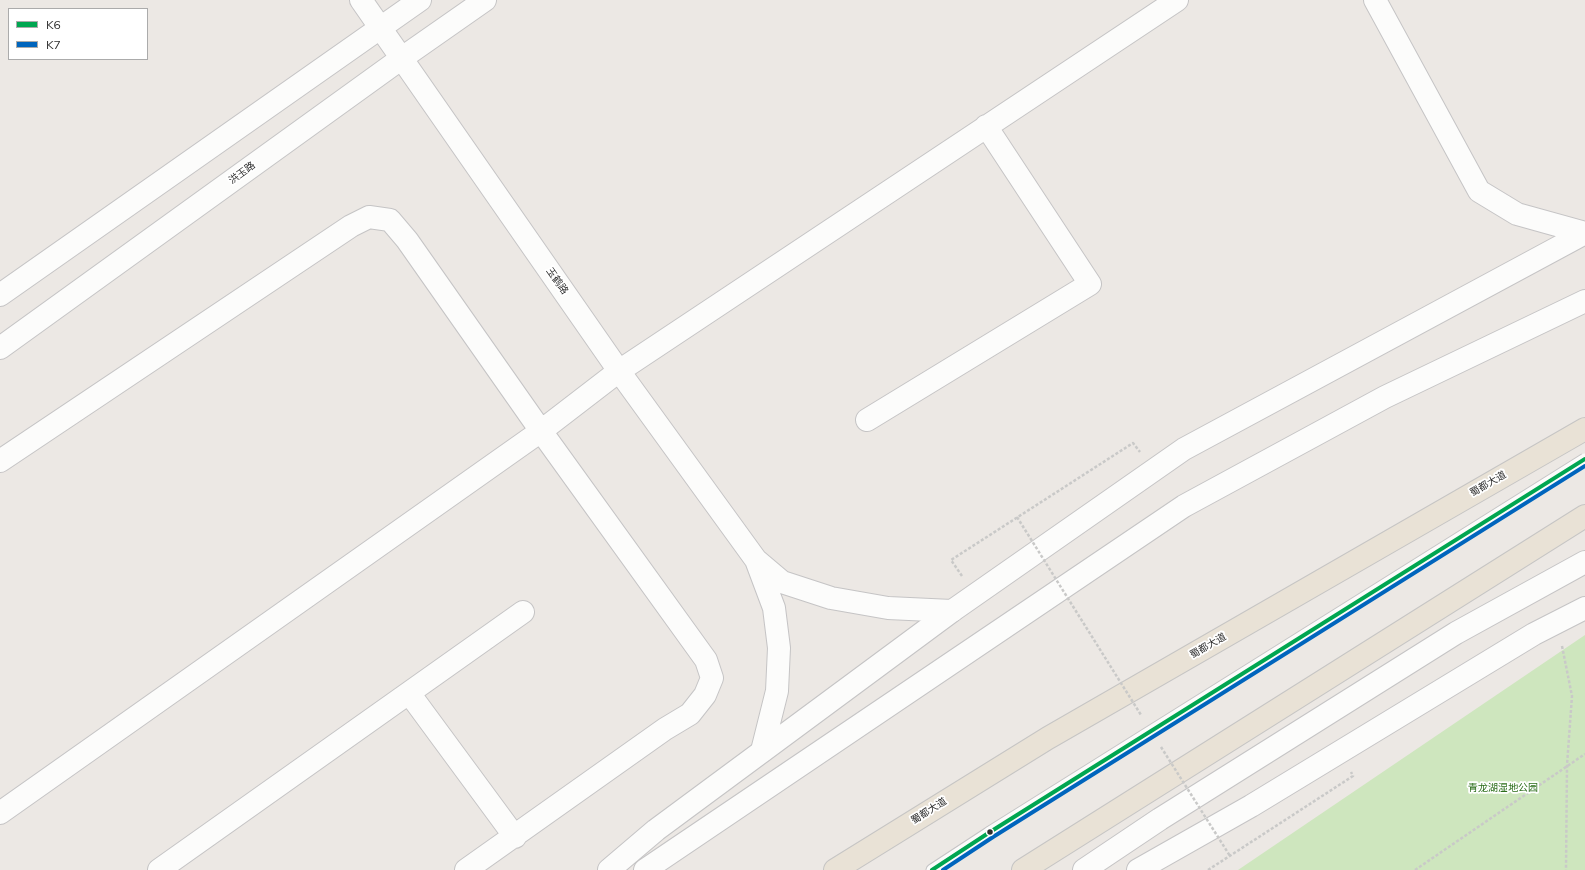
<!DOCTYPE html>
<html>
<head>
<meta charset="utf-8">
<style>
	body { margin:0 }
	#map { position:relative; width:1585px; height:870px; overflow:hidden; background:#ece8e4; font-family:Mulish,sans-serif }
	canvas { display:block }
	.legend { position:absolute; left:8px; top:8px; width:140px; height:52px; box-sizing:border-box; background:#fff; border:1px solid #ababab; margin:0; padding:5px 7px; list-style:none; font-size:12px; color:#2e2e2e }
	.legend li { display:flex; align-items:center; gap:8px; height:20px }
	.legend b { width:20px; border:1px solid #ababab }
</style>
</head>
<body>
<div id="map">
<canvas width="1585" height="870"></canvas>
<ul class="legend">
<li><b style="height:5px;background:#00a651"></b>K6</li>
<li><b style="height:5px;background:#0065bd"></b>K7</li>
</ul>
</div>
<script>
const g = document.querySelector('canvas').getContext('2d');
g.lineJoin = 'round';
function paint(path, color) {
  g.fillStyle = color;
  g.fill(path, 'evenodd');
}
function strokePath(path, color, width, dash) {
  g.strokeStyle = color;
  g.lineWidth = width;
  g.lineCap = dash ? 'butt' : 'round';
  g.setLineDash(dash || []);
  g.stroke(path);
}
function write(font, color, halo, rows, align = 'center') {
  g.font = font + ' Mulish,"Noto Sans SC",sans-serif';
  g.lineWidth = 3.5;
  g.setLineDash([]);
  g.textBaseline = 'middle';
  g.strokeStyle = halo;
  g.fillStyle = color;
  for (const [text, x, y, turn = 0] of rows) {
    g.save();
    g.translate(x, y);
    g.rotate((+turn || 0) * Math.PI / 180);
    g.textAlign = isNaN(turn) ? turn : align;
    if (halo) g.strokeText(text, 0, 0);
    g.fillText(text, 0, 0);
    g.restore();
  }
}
paint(new Path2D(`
	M1585 635V870H1238Z`), '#cee6be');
const service = new Path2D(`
	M932 870 990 832`);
const minor = new Path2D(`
	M361 0 619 371 756 560
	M1375 0 1479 191 1517 214 1585 233
	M867 420 1090 284 986 126
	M0 461 351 226 369 217 390 220 407 240 541 431 706 660 712 678 705 695 690 714 665 729 466 870
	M409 693 515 837
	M762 751 777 691 779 648 774 608 756 560 782 582 831 598 888 608 952 611
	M0 813 541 431 619 371 1177 0
	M159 870 523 612`);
const tertiary = new Path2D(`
	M609 870 656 830 952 611 1184 449 1585 233
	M1138 870 1251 806 1534 634 1585 608`);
const secondary = new Path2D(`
	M0 295 420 0
	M0 348 402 58 485 0
	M645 870 1184 506 1385 397 1585 301
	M1084 870 1160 819 1456 633 1585 562`);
const trunk = new Path2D(`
	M835 870 1048 738 1585 429
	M1023 870 1585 516`);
strokePath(service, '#c5c4c5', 13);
strokePath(minor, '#c5c4c5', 24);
strokePath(tertiary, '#c5c4c5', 24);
strokePath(secondary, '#c5c4c5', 24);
strokePath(trunk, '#c6c5c4', 24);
strokePath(new Path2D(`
	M962 576 951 560 1133 443 1140 452
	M1562 646 1572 696 1567 765 1566 870
	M1208 870 1353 776 1351 772
	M1415 870 1585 754`), '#c9c9c8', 2.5, [3, 2]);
strokePath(service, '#fcfcfb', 11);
strokePath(minor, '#fcfcfb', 22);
strokePath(tertiary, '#fcfcfb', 22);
strokePath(secondary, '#fcfcfb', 22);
strokePath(trunk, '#e9e2d6', 22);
const serviceBridge = new Path2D(`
	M990 832 1585 459`);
strokePath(serviceBridge, '#c5c4c5', 13, []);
strokePath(new Path2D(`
	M1017 517 1141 715
	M1161 747 1230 856`), '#c9c9c8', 2.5, [3, 2]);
strokePath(serviceBridge, '#fcfcfb', 11);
strokePath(new Path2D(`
	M932 870 990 832 1585 459`), '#00a651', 4);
strokePath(new Path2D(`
	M943 870 993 837 1585 466`), '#0065bd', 4);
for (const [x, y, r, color] of [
	[990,832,3.5,"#2e2e2e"]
]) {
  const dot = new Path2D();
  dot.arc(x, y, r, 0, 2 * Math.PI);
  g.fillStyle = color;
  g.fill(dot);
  strokePath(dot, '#fff', 1.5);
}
write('10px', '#2e2e2e', '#fff', [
	["洪玉路",242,173,-36],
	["玉鹤路",557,281,55],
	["蜀都大道",1488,484,-30],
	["蜀都大道",1208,646,-30],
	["蜀都大道",929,811,-32]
]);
write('10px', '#2c6e1b', '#fff', [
	["青龙湖湿地公园",1503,788]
]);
</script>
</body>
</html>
